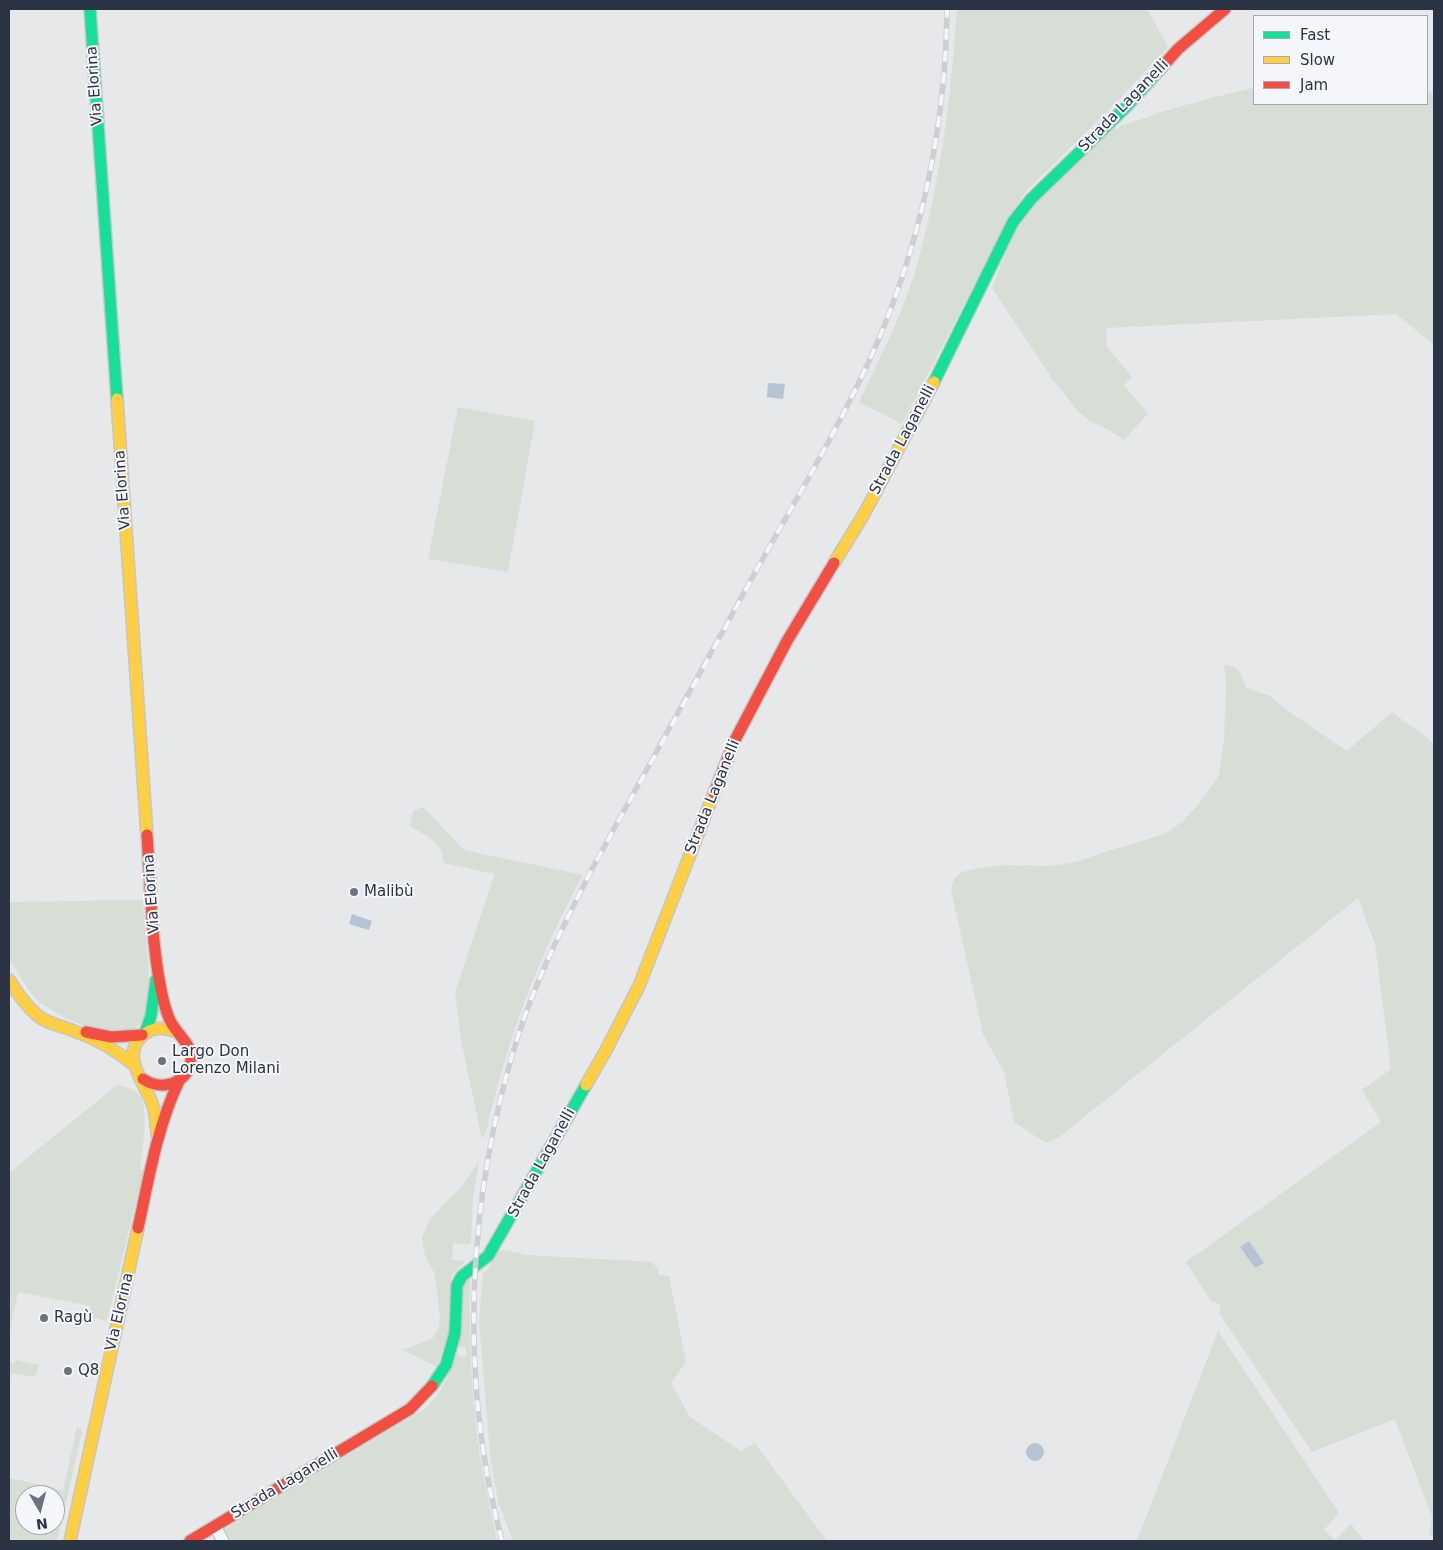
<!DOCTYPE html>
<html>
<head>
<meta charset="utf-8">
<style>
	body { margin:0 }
	#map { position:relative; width:1443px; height:1550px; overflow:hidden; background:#e6e8ea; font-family:"DejaVu Sans",sans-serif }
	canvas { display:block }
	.frame { position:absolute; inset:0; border:10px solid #2b3445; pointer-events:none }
	.legend { position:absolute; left:1253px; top:15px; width:175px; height:90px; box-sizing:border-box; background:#f4f6f9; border:1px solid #a4a8b1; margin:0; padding:6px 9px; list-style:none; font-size:15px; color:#2b3445 }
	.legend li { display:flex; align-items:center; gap:10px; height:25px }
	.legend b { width:25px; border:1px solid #a4a8b1 }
	.north { position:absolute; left:15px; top:1485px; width:50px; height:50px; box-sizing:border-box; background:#f4f6f9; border:1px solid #a4a8b1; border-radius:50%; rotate:172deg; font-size:14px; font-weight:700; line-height:20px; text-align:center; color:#2b3445 }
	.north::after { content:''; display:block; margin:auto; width:18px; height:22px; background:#6c737f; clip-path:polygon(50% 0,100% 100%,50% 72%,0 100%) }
</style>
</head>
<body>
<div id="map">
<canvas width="1443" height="1550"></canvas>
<div class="frame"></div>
<ul class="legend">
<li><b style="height:6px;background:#16e098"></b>Fast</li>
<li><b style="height:6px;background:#ffcf43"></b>Slow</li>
<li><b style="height:6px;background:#f24e42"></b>Jam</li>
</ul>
<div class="north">N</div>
</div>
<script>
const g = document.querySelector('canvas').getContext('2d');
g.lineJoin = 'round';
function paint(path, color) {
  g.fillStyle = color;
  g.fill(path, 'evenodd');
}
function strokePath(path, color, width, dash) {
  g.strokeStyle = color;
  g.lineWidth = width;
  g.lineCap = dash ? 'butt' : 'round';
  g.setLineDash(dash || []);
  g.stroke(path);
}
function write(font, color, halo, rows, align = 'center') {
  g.font = font + ' "DejaVu Sans",sans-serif';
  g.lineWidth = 4;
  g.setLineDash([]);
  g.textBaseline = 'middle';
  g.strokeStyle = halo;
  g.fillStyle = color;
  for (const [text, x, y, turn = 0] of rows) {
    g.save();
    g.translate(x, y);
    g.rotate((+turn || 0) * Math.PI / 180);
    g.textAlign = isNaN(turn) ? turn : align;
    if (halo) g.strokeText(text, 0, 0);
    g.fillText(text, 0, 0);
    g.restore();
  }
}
paint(new Path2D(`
	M957 9H1147L1168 47 1107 112 1025 192 1004 227 902 424 859 402C879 360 901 317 915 272 940 186 951 98 957 9Z
	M1254 88V104H1427V91L1434 94V345L1396 314 1106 328 1107 347 1132 377 1124 385 1148 414 1124 440 1107 429 1090 421 1078 411 1053 380 992 288C1002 261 1013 234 1029 210L1109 132C1120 125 1133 122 1145 118 1181 105 1217 96 1254 88Z
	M458 407 535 421 508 572 428 559Z
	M1224 665C1241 665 1241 675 1246 688L1270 696 1288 711 1347 751 1392 712 1434 743V1537L1429 1535 1432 1517 1395 1419 1312 1452 1219 1313 1221 1305 1211 1301 1186 1262 1381 1122 1362 1090 1391 1069 1375 944 1358 898 1058 1138 1046 1143 1014 1122 1004 1072 983 1034 951 890 954 879 962 872 980 868 1007 865 1051 866 1076 862 1111 850 1165 834 1182 822 1199 804 1219 775 1224 739 1226 682Z
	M423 807 464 850 583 875C537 959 508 1038 486 1132L482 1139 461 1040 455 992 495 874 444 863C442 840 427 837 410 826L413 811Z
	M143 900 149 980 143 1022 132 1030H109L82 1025 65 1018 39 1002 28 989 9 959V902Z
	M118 1084C124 1087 135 1089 139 1094 150 1106 142 1153 140 1168L143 1172 108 1317 106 1321 91 1317V1306L18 1292 9 1335V1173Z
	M479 1162 473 1198 471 1244 453 1243 452 1260 466 1261 452 1274 450 1284 448 1333 437 1367 403 1350 432 1339 439 1328 440 1317 435 1274 425 1256 422 1238 430 1219 461 1187Z
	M503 1250 528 1255 652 1262 658 1269 659 1275 669 1276 686 1362 671 1383 690 1417 741 1451 755 1443 827 1541H513L498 1501 490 1455 479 1321 483 1274 490 1266 496 1254Z
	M470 1277C469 1335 471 1394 479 1451 484 1482 491 1511 497 1541H231L225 1529 423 1410C441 1396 450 1373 457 1353L461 1357 466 1355 467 1353 465 1347H459L457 1350 464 1286Z
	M1218 1331 1339 1513 1324 1530 1335 1540 1351 1524 1364 1541H1137Z
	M16 1360 39 1365 35 1377 12 1373 9 1387V1362L15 1363Z
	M77 1427 82 1430V1433L57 1541H9V1462L10 1478 63 1490ZM25 1495H55V1525H25Z`), '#d6ded6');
paint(new Path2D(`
	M768 383 785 384 783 399 767 397Z
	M352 914 372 921 369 930 349 924Z
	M1249 1241 1264 1263 1255 1268 1240 1247Z
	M1026 1452a9 9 0 1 1 18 0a9 9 0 1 1-18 0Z`), '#b4c4d5');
const street = new Path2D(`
	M215 1526 223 1541`);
const fast = new Path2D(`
	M90 9 117 399
	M934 382 1013 222 1031 199 1126 107 1162 67
	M145 1033 151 1016 156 980
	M432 1386 446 1365 455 1333 457 1285 462 1276 488 1256 586 1085`);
const slow = new Path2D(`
	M117 399 147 835
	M834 563 864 514 934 382
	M9 980C17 993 26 1006 38 1016 48 1024 62 1026 74 1031 94 1038 117 1051 134 1065
	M586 1085 605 1052 639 986 714 793
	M157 1134C156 1124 156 1113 152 1103 143 1080 118 1052 146 1033 156 1026 168 1028 179 1033
	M70 1541 138 1228`);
const jam = new Path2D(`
	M1162 67 1178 49 1225 9
	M714 793 735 740 787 641 834 563
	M86 1032 111 1037 142 1035
	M143 1079C161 1091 187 1085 191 1061 193 1046 179 1036 172 1024 168 1018 166 1010 164 1003 151 950 151 889 147 835
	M138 1228C149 1178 157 1127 179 1081
	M190 1541 410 1409 432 1386`);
strokePath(street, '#c4c6c8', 14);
strokePath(fast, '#c4c6c8', 14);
strokePath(slow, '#c4c6c8', 14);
strokePath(jam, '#c4c6c8', 14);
strokePath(street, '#f5f6f7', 11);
strokePath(fast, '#16e098', 11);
strokePath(slow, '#ffcf43', 11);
strokePath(jam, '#f24e42', 11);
const rail = new Path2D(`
	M502 1541C458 1377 467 1198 518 1036 537 977 565 922 593 867 648 768 703 669 757 569 795 501 836 433 869 361 919 252 946 129 947 9`);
strokePath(rail, '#cecfd2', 5.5);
strokePath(rail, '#f4f6f9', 4, [11]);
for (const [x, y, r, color] of [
	[354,892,5,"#6c737f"],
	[162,1061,5,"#6c737f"],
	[44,1318,5,"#6c737f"],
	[68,1371,5,"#6c737f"]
]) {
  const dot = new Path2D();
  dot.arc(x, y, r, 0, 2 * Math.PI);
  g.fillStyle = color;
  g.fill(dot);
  strokePath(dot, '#f4f6f9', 2);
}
write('15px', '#2b3445', '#f4f6f9', [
	["Via Elorina",95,86,-94],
	["Strada Laganelli",1124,106,-46],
	["Strada Laganelli",903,440,-62],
	["Via Elorina",123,490,-94],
	["Strada Laganelli",713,797,-68],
	["Via Elorina",152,894,-94],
	["Strada Laganelli",542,1163,-61],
	["Via Elorina",120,1312,-77],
	["Strada Laganelli",285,1484,-31]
]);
write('15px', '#2b3445', '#f4f6f9', [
	["Malibù",364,892],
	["Largo Don",172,1052],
	["Lorenzo Milani",172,1069],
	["Ragù",54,1318],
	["Q8",78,1371]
], 'left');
</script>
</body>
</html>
